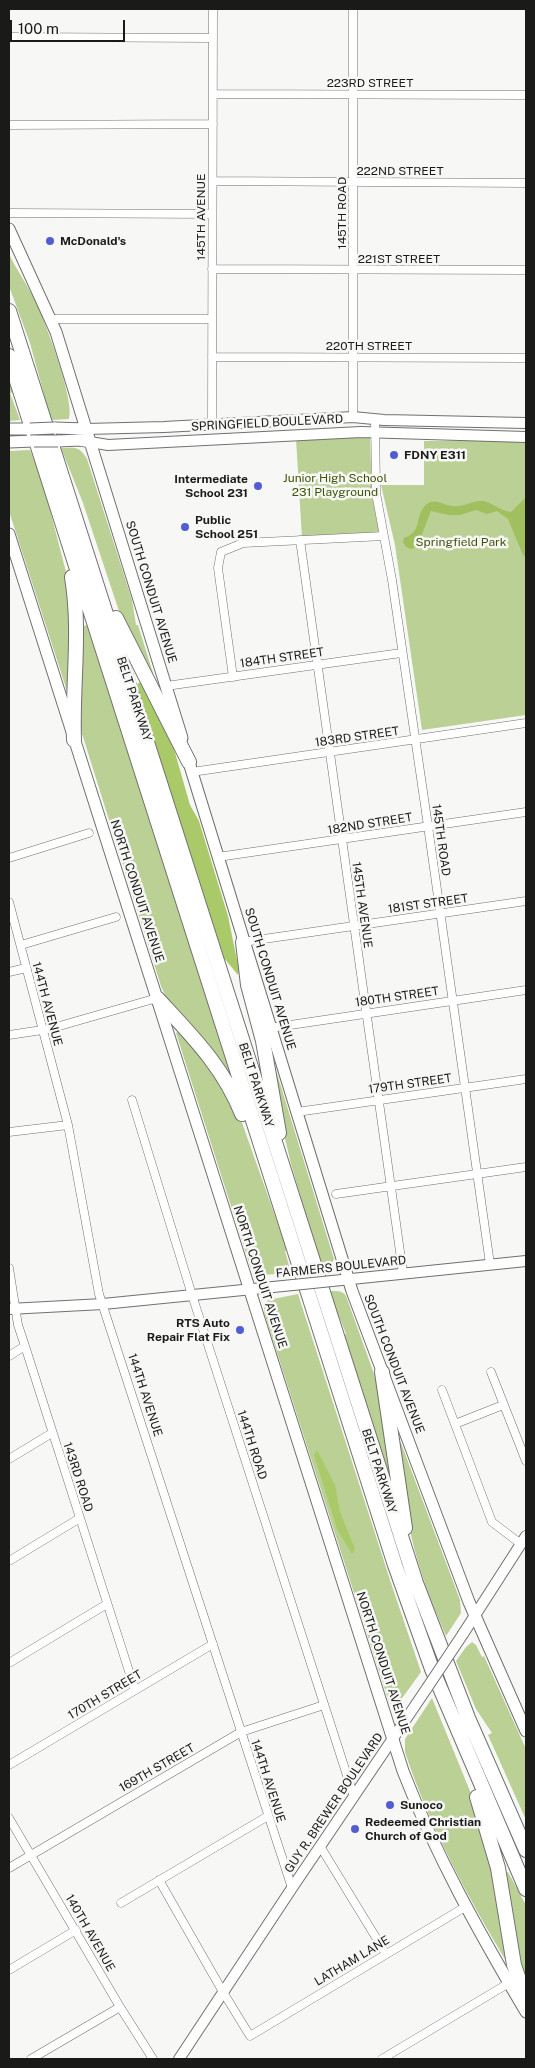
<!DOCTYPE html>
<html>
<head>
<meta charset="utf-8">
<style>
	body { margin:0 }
	#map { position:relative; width:535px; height:2068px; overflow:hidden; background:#f7f8f5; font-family:"Public Sans",sans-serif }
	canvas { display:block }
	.frame { position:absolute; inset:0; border:10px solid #1a1b19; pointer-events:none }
	.scale { position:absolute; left:10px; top:20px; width:115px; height:22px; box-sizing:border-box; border:2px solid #1a1b19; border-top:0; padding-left:6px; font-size:15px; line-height:18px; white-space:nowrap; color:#1a1b19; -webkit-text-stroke:4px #f7f8f5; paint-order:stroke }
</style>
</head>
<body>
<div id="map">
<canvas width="535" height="2068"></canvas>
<div class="frame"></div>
<div class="scale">100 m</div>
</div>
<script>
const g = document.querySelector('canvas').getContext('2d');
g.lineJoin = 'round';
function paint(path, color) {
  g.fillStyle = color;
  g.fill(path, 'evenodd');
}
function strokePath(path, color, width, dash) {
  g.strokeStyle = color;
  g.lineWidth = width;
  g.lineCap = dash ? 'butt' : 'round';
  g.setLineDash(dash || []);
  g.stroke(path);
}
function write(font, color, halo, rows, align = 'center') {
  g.font = font + ' "Public Sans",sans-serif';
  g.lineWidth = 5;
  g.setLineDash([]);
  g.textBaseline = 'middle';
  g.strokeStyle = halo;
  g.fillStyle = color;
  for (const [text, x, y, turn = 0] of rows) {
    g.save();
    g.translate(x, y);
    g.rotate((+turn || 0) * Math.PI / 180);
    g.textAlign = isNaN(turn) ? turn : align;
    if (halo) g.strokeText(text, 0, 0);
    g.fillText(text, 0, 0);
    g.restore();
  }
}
paint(new Path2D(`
	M9 254C17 271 29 287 37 305 46 324 75 401 69 419L51 420 30 343 9 286Z
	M9 377 13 392 10 393 20 420 9 421Z
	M370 437 372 496 379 532 302 538 296 439Z
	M424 441H526V715L422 730 395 545 381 485H424Z
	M61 448C75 448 79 445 87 459L132 600 136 625H138L153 673 149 674 120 614 83 503Z
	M30 450 43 483 73 599 67 691 9 511V451Z
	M87 625 234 1082 169 1004 161 986 79 724 82 627Z
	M181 1030 212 1064 240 1117 287 1250 285 1251 291 1273 261 1275 251 1269 176 1033Z
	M271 1054 334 1259 329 1269 322 1270 291 1164 280 1117Z
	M329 1291C336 1291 342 1290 346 1296L378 1385 390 1475 388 1474 343 1335 346 1334Z
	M298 1294 390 1580 421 1672 395 1708 389 1702 264 1312V1307L268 1300Z
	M399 1443H401L460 1600 461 1613 446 1636C429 1597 414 1557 407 1515 403 1491 401 1467 399 1443Z
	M472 1642 476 1645 482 1657 484 1656 526 1749V1820L488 1735 492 1733 476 1709 456 1661 466 1647Z
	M432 1698 474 1801 496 1878 509 1966C468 1897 430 1828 405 1752V1739Z
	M508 1872 526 1905V1993L503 1874Z`), '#bad094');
paint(new Path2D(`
	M142 681 172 742 190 805 199 821 228 916 239 970 238 975 224 958 136 685Z
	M317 1450 335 1485 340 1512 355 1549 352 1554 337 1529 314 1455Z`), '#aaca69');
paint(new Path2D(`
	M526 497V557L523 555 508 519 497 511 487 514 476 510 460 515H449L431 511 417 547 411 549 406 547 403 542 404 538C423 531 414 519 424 507 432 496 442 505 452 506 462 508 473 500 483 501 492 502 500 511 511 512Z`), '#a0c05f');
const street = new Path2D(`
	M9 37 213 38
	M213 94 526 95
	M9 125 213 124
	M213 181 526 183
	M9 213 212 214
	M212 269 526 270
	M51 319H212
	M212 357 526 358
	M353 417V9
	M375 419 376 493 392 580 428 826 490 1264
	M212 425 213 9
	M300 540 403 1273
	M233 677 218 568 221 552 243 543 384 536
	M166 686 401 653
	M192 772 526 723
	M218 857 526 812
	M9 858 89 833
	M9 902 68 1125 99 1294 292 1888
	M243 942 526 901
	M21 945 116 917
	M9 972 26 968
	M270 1028 526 990
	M9 1035 49 1029 157 998
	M132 1100 192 1295 354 1797
	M297 1112 526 1079
	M9 1132 68 1125
	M336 1194 526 1167
	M9 1268 18 1325 25 1346 135 1690
	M9 1356 25 1346
	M491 1372 526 1461
	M442 1390 492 1522 521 1544
	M455 1424 503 1405
	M9 1459 52 1433
	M9 1561 80 1518
	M9 1663 107 1604
	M9 1765 213 1644
	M9 1818 120 2007 153 2059
	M320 1846 386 1954
	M9 1868 241 1732 324 1705
	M159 1880 223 1992 250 2036 465 1907
	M121 1903 268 1816
	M9 1970 76 1930
	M31 2059 120 2007
	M382 2059 509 1983`);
const secondary = new Path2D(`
	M86 429 164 427 353 417 384 420 526 423
	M90 442 108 445 361 432 526 437
	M332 1281 526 1261
	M9 1309 103 1304 293 1285
	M463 1634 526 1536
	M179 2059 292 1888 427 1688`);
const primary = new Path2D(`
	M9 229 56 332 182 738
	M54 428 86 429
	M9 429H30
	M58 441 80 440 90 442
	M9 442 34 441
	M9 534 403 1771C436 1856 480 1934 526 2012
	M187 756 352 1291 469 1602 526 1731`);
const highway = new Path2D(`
	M9 311 416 1583 468 1718 526 1850
	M9 356 395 1565 432 1669 526 1889
	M72 577C81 631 72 685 74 740
	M116 618 189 762
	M243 942 248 985 263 1041 279 1133
	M157 998C191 1035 223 1066 242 1114
	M382 1372 405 1528
	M477 1797 498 1868 514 1965 526 2000`);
strokePath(street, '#70716e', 9);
strokePath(secondary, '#70716e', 12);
strokePath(primary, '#70716e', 13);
strokePath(highway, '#70716e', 16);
strokePath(street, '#fff', 8);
strokePath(secondary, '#fff', 10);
strokePath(primary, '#fff', 11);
strokePath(highway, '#fff', 14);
const secondaryBridge = new Path2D(`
	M293 1285 332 1281
	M427 1688 463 1634`);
const primaryBridge = new Path2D(`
	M30 429 54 428
	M34 441H58`);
strokePath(secondaryBridge, '#70716e', 12, []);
strokePath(primaryBridge, '#70716e', 13, []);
strokePath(secondaryBridge, '#fff', 10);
strokePath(primaryBridge, '#fff', 11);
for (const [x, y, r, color] of [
	[50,241,5,"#515dd3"],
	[394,455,5,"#515dd3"],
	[258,486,5,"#515dd3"],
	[185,527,5,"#515dd3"],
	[240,1330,5,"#515dd3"],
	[390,1805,5,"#515dd3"],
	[355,1829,5,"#515dd3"]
]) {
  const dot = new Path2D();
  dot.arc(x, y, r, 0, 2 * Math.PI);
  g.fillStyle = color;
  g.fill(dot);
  strokePath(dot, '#f7f8f5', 2);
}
write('12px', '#1a1b19', '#f7f8f5', [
	["223RD STREET",370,83],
	["222ND STREET",400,171],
	["145TH ROAD",342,213,-90],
	["145TH AVENUE",201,217,-90],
	["221ST STREET",399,259],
	["220TH STREET",369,346],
	["SPRINGFIELD BOULEVARD",267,423,-3],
	["SOUTH CONDUIT AVENUE",151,592,73],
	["184TH STREET",282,658,-8],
	["BELT PARKWAY",134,699,72],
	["183RD STREET",357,737,-8],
	["182ND STREET",370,824,-9],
	["145TH ROAD",441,840,82],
	["NORTH CONDUIT AVENUE",137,891,72],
	["181ST STREET",428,904,-8],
	["145TH AVENUE",362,905,82],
	["SOUTH CONDUIT AVENUE",270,979,73],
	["180TH STREET",397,997,-8],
	["144TH AVENUE",47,1004,75],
	["179TH STREET",410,1084,-8],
	["BELT PARKWAY",256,1085,72],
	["FARMERS BOULEVARD",341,1267,-6],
	["NORTH CONDUIT AVENUE",260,1277,72],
	["SOUTH CONDUIT AVENUE",394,1364,69],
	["144TH AVENUE",145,1395,72],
	["144TH ROAD",252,1445,72],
	["BELT PARKWAY",379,1471,72],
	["143RD ROAD",78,1477,72],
	["NORTH CONDUIT AVENUE",383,1663,72],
	["170TH STREET",105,1695,-31],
	["169TH STREET",157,1768,-30],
	["144TH AVENUE",268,1781,72],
	["GUY R. BREWER BOULEVARD",334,1803,-56],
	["140TH AVENUE",90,1933,60],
	["LATHAM LANE",352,1961,-31]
]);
write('bold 12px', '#1a1b19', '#f7f8f5', [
	["McDonald's",60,241],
	["FDNY E311",404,455],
	["Intermediate",248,479,"right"],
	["School 231",248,493,"right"],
	["Public",195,520],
	["School 251",195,534],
	["RTS Auto",230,1323,"right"],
	["Repair Flat Fix",230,1337,"right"],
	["Sunoco",400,1805],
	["Redeemed Christian",365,1822],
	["Church of God",365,1836]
], 'left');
write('12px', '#3f5209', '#f7f8f5', [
	["Junior High School",335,478],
	["231 Playground",335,492],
	["Springfield Park",461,542]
]);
</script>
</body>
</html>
